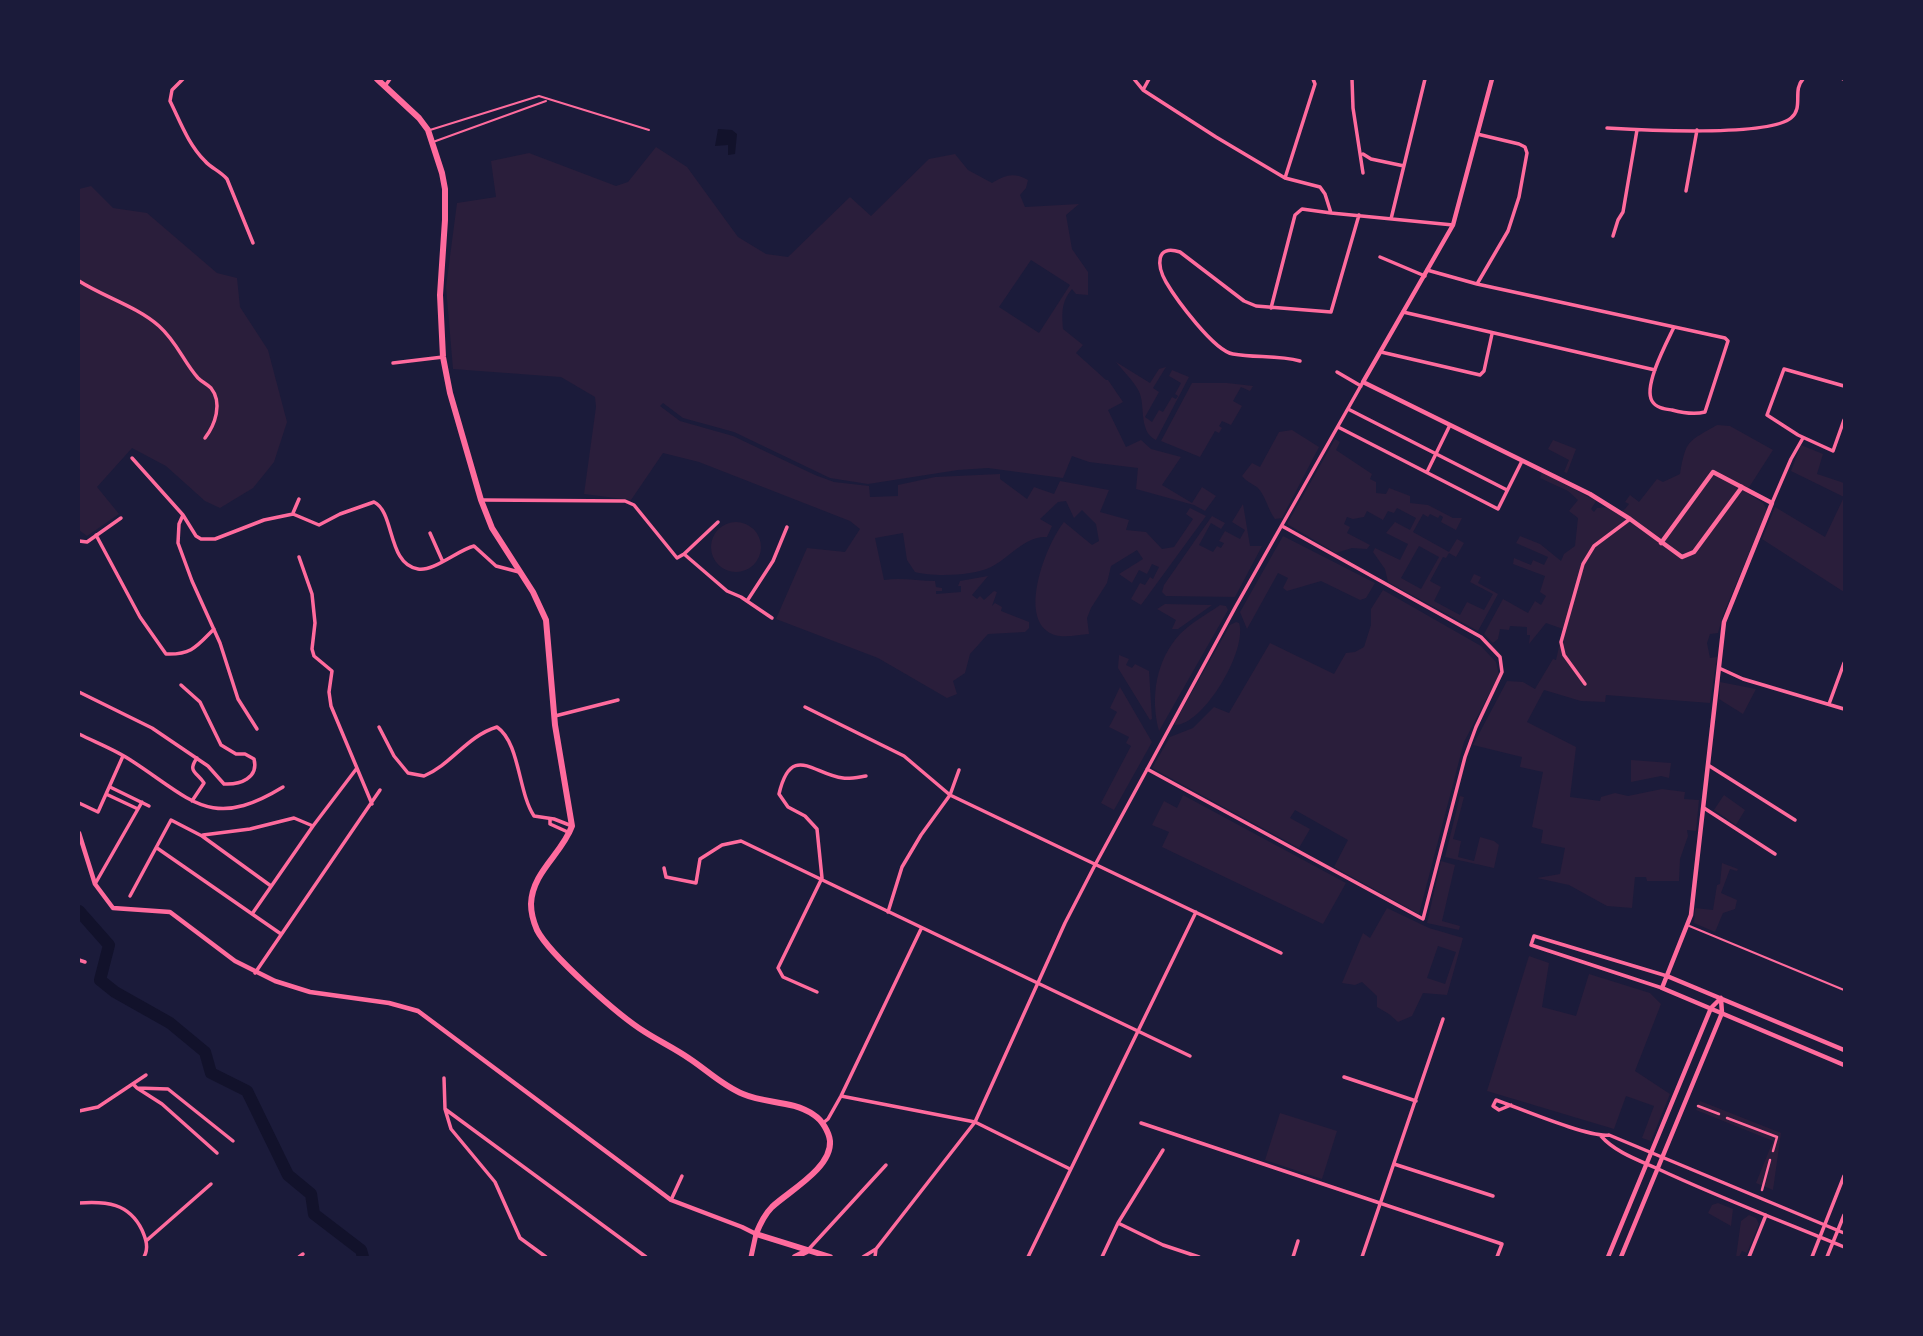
<!DOCTYPE html>
<html>
<head>
<meta charset="utf-8">
<style>
	body { margin:0 }
	#map { position:relative; width:1923px; height:1336px; overflow:hidden; background:#1b1b3a; font-family:"Varela Round",sans-serif }
	canvas { display:block }
	.frame { position:absolute; inset:0; border:80px solid #1b1b3a; pointer-events:none }
</style>
</head>
<body>
<div id="map">
<canvas width="1923" height="1336"></canvas>
<div class="frame"></div>
</div>
<script>
const g = document.querySelector('canvas').getContext('2d');
g.lineJoin = 'round';
function paint(path, color) {
  g.fillStyle = color;
  g.fill(path, 'evenodd');
}
function strokePath(path, color, width, dash) {
  g.strokeStyle = color;
  g.lineWidth = width;
  g.lineCap = dash ? 'butt' : 'round';
  g.setLineDash(dash || []);
  g.stroke(path);
}
paint(new Path2D(`
	M656 147 687 167 738 237 766 254 788 257 850 197 871 216 929 159 955 154 968 170 992 183C1006 175 1013 172 1028 180L1026 188 1020 195 1025 207 1079 204 1066 215 1072 249 1088 272V295L1076 294 1072 289C1061 302 1062 313 1063 329L1083 345 1076 353 1106 380H1108L1123 402 1108 410 1126 447 1141 440 1151 449 1181 457 1162 485 1192 503 1202 487 1216 496 1205 511 1194 505 1136 489 1138 468 1089 462 1072 456 1063 478 988 468 958 470 868 484 830 478 734 432 683 418 663 403 660 406 680 421 733 436 815 475 834 482 869 486 870 497 898 496V485L935 477 1000 474V479L1027 499 1034 487 1054 494 1060 481 1109 490 1100 512 1129 520 1126 530 1146 532 1162 549 1174 547 1193 519 1186 514 1190 508 1206 516 1141 605 1131 599 1140 583 1145 585 1150 577 1153 579 1159 567 1152 564 1147 574 1139 570 1132 583 1119 574 1143 559 1137 550 1111 566 1107 583 1091 608 1087 618 1089 634C1076 635 1058 640 1047 631 1020 611 1047 543 1064 522L1092 545 1099 541 1096 524 1082 510 1074 518 1066 501 1058 502 1040 519 1052 526 1047 537C1026 535 1009 558 991 567 973 576 933 577 915 572L907 560 903 533 875 538 884 580C901 577 918 581 935 581L936 587 942 588V591H936V594L961 592V586H958L960 581 988 576 972 595 977 599 980 596 984 600 994 591 997 592 992 606 995 603 1002 607 1001 611 1029 622V628L1025 632 988 634 970 654 965 673 953 681 957 694 947 698 878 658 776 619 807 548 845 552 860 529 850 521 699 462 663 453 631 500 584 494 596 407 595 397 561 377 453 369 446 287 457 203 496 197 491 161 529 153 616 186 628 182ZM1031 260 1070 285 1039 333 999 307Z
	M91 186 113 208 147 213 217 273 237 278 240 307 268 350 287 422 274 462 266 472 253 488 220 508 205 501 166 466 132 448 97 487 119 514 87 536 79 530V189Z
	M1116 362 1150 383 1159 369 1166 367 1153 388 1159 392 1145 417 1152 422 1159 410 1163 412 1172 397 1176 399 1178 396 1175 394 1181 383 1169 376 1172 370 1189 377 1156 440C1139 432 1145 408 1140 394 1136 383 1123 371 1116 362Z
	M1192 383H1227L1253 386 1250 391 1241 387 1233 401 1242 406 1231 425 1222 421 1219 426 1222 428 1219 433 1215 431 1200 457 1161 441Z
	M1717 425 1730 426 1773 450 1746 492 1763 503 1767 510 1723 615 1718 633 1710 634 1707 643 1710 658 1717 657 1710 703 1606 695 1605 702 1581 701 1544 690 1527 722 1576 747 1570 797 1600 801 1601 797 1615 793 1628 796 1662 789 1685 792 1684 799 1699 800 1696 831 1687 830 1688 836 1680 859 1679 881H1647L1646 877H1635L1632 908 1607 906 1569 885 1537 878 1560 874 1565 848 1541 843 1543 830 1532 827 1543 772 1520 767 1522 757 1473 745 1507 681 1523 682 1535 689 1553 659 1556 660 1563 629 1546 623 1529 644 1530 635H1527V627L1510 626 1509 630 1500 629 1498 639 1493 643 1484 634 1503 599 1528 613 1535 601 1541 605 1546 596 1540 592 1545 576 1513 564 1514 558 1531 565 1533 560 1544 565 1548 557 1516 543 1520 536 1540 544 1561 561 1564 554 1575 546 1578 518 1569 511 1578 500 1568 491 1540 478 1542 472 1596 501 1591 509 1594 512 1597 508 1608 507 1617 514 1625 509 1629 504 1625 502 1630 495 1639 502 1657 479 1663 482 1680 474C1686 439 1688 442 1717 425Z
	M1292 430 1319 447 1282 518 1275 519C1268 510 1265 494 1257 487 1251 483 1247 482 1242 476L1252 463 1260 467 1279 432Z
	M1335 439 1340 442 1336 450 1372 474 1370 479 1376 482V493L1386 494 1389 488 1410 496V503L1428 505 1453 518H1462L1456 530 1441 522 1443 517 1440 515 1438 518 1430 514 1428 517 1423 514 1413 532 1449 552 1457 539 1464 543 1456 557 1449 553 1446 558 1443 557 1430 581 1441 587 1434 601 1460 615 1467 602 1484 610 1493 594 1470 582 1474 574 1481 577 1478 583 1498 594 1478 631 1388 582 1385 569 1373 552 1375 548 1400 560 1408 544 1386 533 1395 522 1410 530 1416 518 1397 508 1394 513 1388 511 1383 520 1367 511 1364 517 1353 519 1347 517 1344 524 1350 527 1347 533 1370 545 1367 549 1352 548 1336 553 1287 524ZM1419 546 1439 557 1421 589 1401 578Z
	M1553 440 1576 449 1567 473 1564 472 1569 460 1548 449Z
	M1801 445 1823 454 1817 474 1844 483V592L1762 539 1775 507 1825 537 1844 497 1791 471Z
	M1243 504 1250 546H1262L1235 597 1166 596 1162 592 1164 585 1212 516 1225 523 1221 529 1211 523 1199 545 1213 552 1217 546 1221 548 1224 543 1219 541 1225 531 1240 539 1245 530 1232 522Z
	M711 547a25 25 0 1 1 50 0a25 25 0 1 1-50 0Z
	M1283 536 1375 583 1366 598 1360 600 1321 581 1287 591 1283 588 1288 578 1278 573 1247 629 1240 612Z
	M1383 590 1481 646 1496 662 1499 675 1464 742 1419 914 1334 867 1348 840 1295 810 1290 818 1310 829 1299 848 1152 768 1170 737 1193 728 1214 707 1229 713 1270 643 1334 674 1346 653 1355 652 1364 647 1371 625V609Z
	M1165 604 1211 605H1212L1178 629H1172L1176 620 1157 609Z
	M1220 605 1226 606 1228 610 1159 731C1150 697 1156 660 1180 634 1191 623 1207 614 1220 605Z
	M1236 622 1239 623C1248 649 1204 725 1175 725V722L1230 625Z
	M1119 655 1129 659 1126 665 1132 668 1135 664 1149 671 1152 719 1150 720 1118 668Z
	M1720 682 1756 689 1743 714 1719 699Z
	M1120 687 1152 742 1114 810 1101 803 1131 746 1126 743 1129 737 1109 727 1117 712 1110 708Z
	M1631 760 1671 763 1669 778 1661 776 1631 782Z
	M1183 795 1346 883 1323 924 1162 847 1169 832 1152 825 1164 801 1177 808Z
	M1724 795 1745 810 1736 825 1714 810Z
	M1460 796 1464 797 1453 839 1461 841 1458 857 1474 861 1480 837 1494 841 1499 845 1494 868 1445 857Z
	M1441 861 1455 865 1442 921 1460 926 1459 930 1427 923Z
	M1722 863 1738 869 1737 871 1730 869 1721 893 1737 900 1735 909 1723 913 1715 932 1694 923 1695 908 1713 910 1717 885 1720 884Z
	M1387 908 1429 928 1463 938 1447 995 1423 993 1412 1016 1398 1022 1389 1014 1377 1007V996L1362 982 1355 985 1342 983 1363 933 1370 938ZM1438 946 1456 952 1445 984 1427 978Z
	M1529 956 1549 963 1542 1007 1576 1016 1589 974 1650 993 1661 1004 1635 1071 1670 1094 1651 1141 1642 1138 1654 1106 1626 1096 1614 1129 1487 1091Z
	M1700 1101 1781 1133 1773 1190 1756 1183 1773 1141 1696 1110Z
	M1280 1113 1337 1131 1322 1179 1265 1160Z
	M1718 1203 1733 1209 1731 1226 1708 1213 1712 1205Z
	M1749 1215 1756 1218 1759 1224 1747 1253 1742 1251 1739 1257H1736L1741 1221Z`), '#2a1e3b');
paint(new Path2D(`
	M718 129 732 130 737 134 735 154 728 155V145L715 146Z`), '#12122b');
strokePath(new Path2D(`
	M79 911 109 945 100 980 115 992 170 1023 205 1052 211 1073 247 1091 288 1175 311 1194 314 1214 361 1250 363 1257`), '#12122b', 12);
strokePath(new Path2D(`
	M430 130 539 96 649 130
	M433 142 546 101
	M1687 925 1844 990`), '#ff6b9d', 2);
strokePath(new Path2D(`
	M1698 1106 1719 1114
	M1727 1118 1777 1137 1773 1151
	M1762 1190 1770 1160`), '#ff6b9d', 2.5);
strokePath(new Path2D(`
	M183 79 172 90 170 101C180 121 188 144 205 161 211 168 220 171 227 179L253 243
	M1134 79 1143 90 1216 137 1285 178 1320 187 1325 194 1331 213 1453 225
	M1352 79 1353 108 1363 173
	M1843 79H1844
	M385 86 390 79
	M1143 90 1149 79
	M1607 128C1640 130 1768 137 1791 118 1804 107 1792 91 1803 79
	M1363 154 1371 159 1404 166
	M1285 178 1315 84 1313 79
	M1686 191 1697 130
	M1391 219 1425 79
	M1613 236 1618 220 1623 212 1637 130
	M1380 257 1425 276
	M1427 270 1477 284 1725 338 1728 341 1705 412C1694 415 1683 413 1672 410 1665 409 1656 408 1652 401 1643 386 1667 342 1674 327
	M79 281C104 297 136 306 159 326 177 342 183 361 198 378 202 382 207 384 211 388 223 403 215 425 205 438
	M1477 284 1508 231 1519 197 1527 153 1525 147 1519 144 1477 134
	M1271 308 1295 215 1302 209 1331 213
	M1403 312 1655 370
	M1381 352 1480 375 1484 371 1492 334
	M1300 361C1278 355 1255 358 1233 354 1214 351 1176 299 1166 282 1157 266 1155 244 1180 252L1244 301 1256 306 1331 312 1359 215
	M393 363 443 357
	M1337 372 1361 386
	M1844 386 1784 369 1767 415 1798 435 1833 451 1844 420
	M1348 409 1507 490
	M1338 427 1498 509 1522 461
	M132 458 183 515 196 536 201 539H215L264 520 293 514 319 525 340 514 374 502C395 512 387 564 418 569 433 572 458 550 474 546L496 566 519 572
	M1427 472 1450 425
	M483 500 625 501 634 505 677 558 684 554 718 522
	M1772 503 1791 459 1803 438
	M293 513 299 499
	M183 515 179 524 178 543 192 581 220 643 238 699 257 729
	M430 533 442 560
	M96 535 140 617 166 654C192 655 197 646 214 629
	M79 541 87 542 121 518
	M684 554 727 591 741 597 772 618
	M299 557 312 594 315 623 312 649 314 656 332 671 329 692 331 706 372 804
	M747 601 773 561 787 527
	M1719 668 1743 679 1844 709
	M1585 684 1564 655 1561 642 1583 564 1594 546 1630 519
	M79 692 152 728 208 766 224 784C240 785 259 778 254 759L245 754H236L221 745 200 702 181 685
	M1829 704 1844 663
	M805 707 904 756 950 795 1281 953
	M555 716 618 700
	M379 727 394 756 408 773 424 776C452 764 467 736 497 727 520 743 518 792 534 816L554 819 572 826
	M79 734C97 743 116 750 132 761 192 800 211 831 283 787
	M1708 765 1795 820
	M1147 769 1423 919 1465 757 1476 727 1502 672 1500 657 1481 637 1282 526
	M110 787 149 806
	M106 794 138 809
	M192 801 204 783C197 772 187 772 197 758
	M79 803 98 812 123 756
	M1704 808 1775 854
	M550 820V824L570 833
	M203 835 250 829 294 818 313 826
	M157 848 281 934
	M664 868 666 877 696 883 700 859 722 845 741 841 1190 1056
	M95 884 142 802
	M130 896 171 820 202 836 271 886
	M888 912 902 867 921 835 950 795 959 770
	M252 914 313 826 357 768
	M79 960 85 962
	M255 973 380 790
	M1662 988 1531 945 1534 936 1667 976
	M817 992 783 977 778 968 822 878 817 829 805 816 788 807 779 794C791 742 814 775 843 778 850 779 859 777 866 776
	M1344 1077 1416 1101
	M444 1078 445 1109 451 1129 495 1182 520 1238 546 1257
	M133 1084 137 1088 162 1104 217 1153
	M137 1088 168 1089 233 1141
	M841 1096 975 1122 1070 1169
	M1511 1105 1499 1110 1493 1106 1496 1100C1519 1108 1589 1138 1609 1135L1844 1233
	M445 1109 646 1257
	M79 1111 98 1107 146 1075
	M823 1123 828 1119 841 1096 921 929
	M1141 1123 1502 1244 1497 1257
	M1601 1136C1615 1152 1638 1160 1656 1168 1718 1197 1781 1221 1844 1247
	M1394 1164 1493 1196
	M671 1200 682 1176
	M79 1203C106 1201 129 1203 142 1230 146 1239 149 1248 144 1257
	M1118 1223 1163 1245 1199 1257
	M146 1241 211 1184
	M808 1250 886 1165
	M299 1257 303 1254
	M863 1257 876 1249 975 1122 1065 923 1095 865 1236 606 1363 382
	M875 1257 876 1249
	M1028 1257 1196 912
	M1102 1257 1118 1223 1163 1150
	M1293 1257 1298 1241
	M1362 1257 1443 1019
	M1749 1257 1766 1215
	M1812 1257 1844 1176
	M1827 1257 1844 1215`), '#ff6b9d', 3.5);
strokePath(new Path2D(`
	M1492 79 1453 225 1363 382 1590 494 1630 519 1682 557 1694 552 1742 487
	M1661 543 1713 472 1772 503 1724 622 1691 915 1662 988 1844 1065
	M79 833 95 884 113 908 170 912 235 961 275 981 310 992 389 1003 418 1011 671 1200 742 1227 756 1234
	M1667 976 1844 1050
	M1608 1257 1711 1008 1721 998
	M1621 1257 1722 1013 1721 999`), '#ff6b9d', 4.5);
strokePath(new Path2D(`
	M751 1257 756 1234`), '#ff6b9d', 5);
strokePath(new Path2D(`
	M377 79 419 118 428 130 442 173 445 189V220L440 295 443 357 450 393 481 500 492 528 533 592 546 620 555 725 572 826C562 854 532 872 531 904 531 913 534 923 537 930 550 955 619 1016 645 1032 659 1041 676 1049 690 1059 708 1071 723 1086 743 1094 766 1104 792 1100 814 1115 822 1120 829 1132 830 1141 832 1168 789 1191 772 1207 764 1215 760 1224 756 1234L830 1257
	M795 1257 807 1251`), '#ff6b9d', 6);
</script>
</body>
</html>
